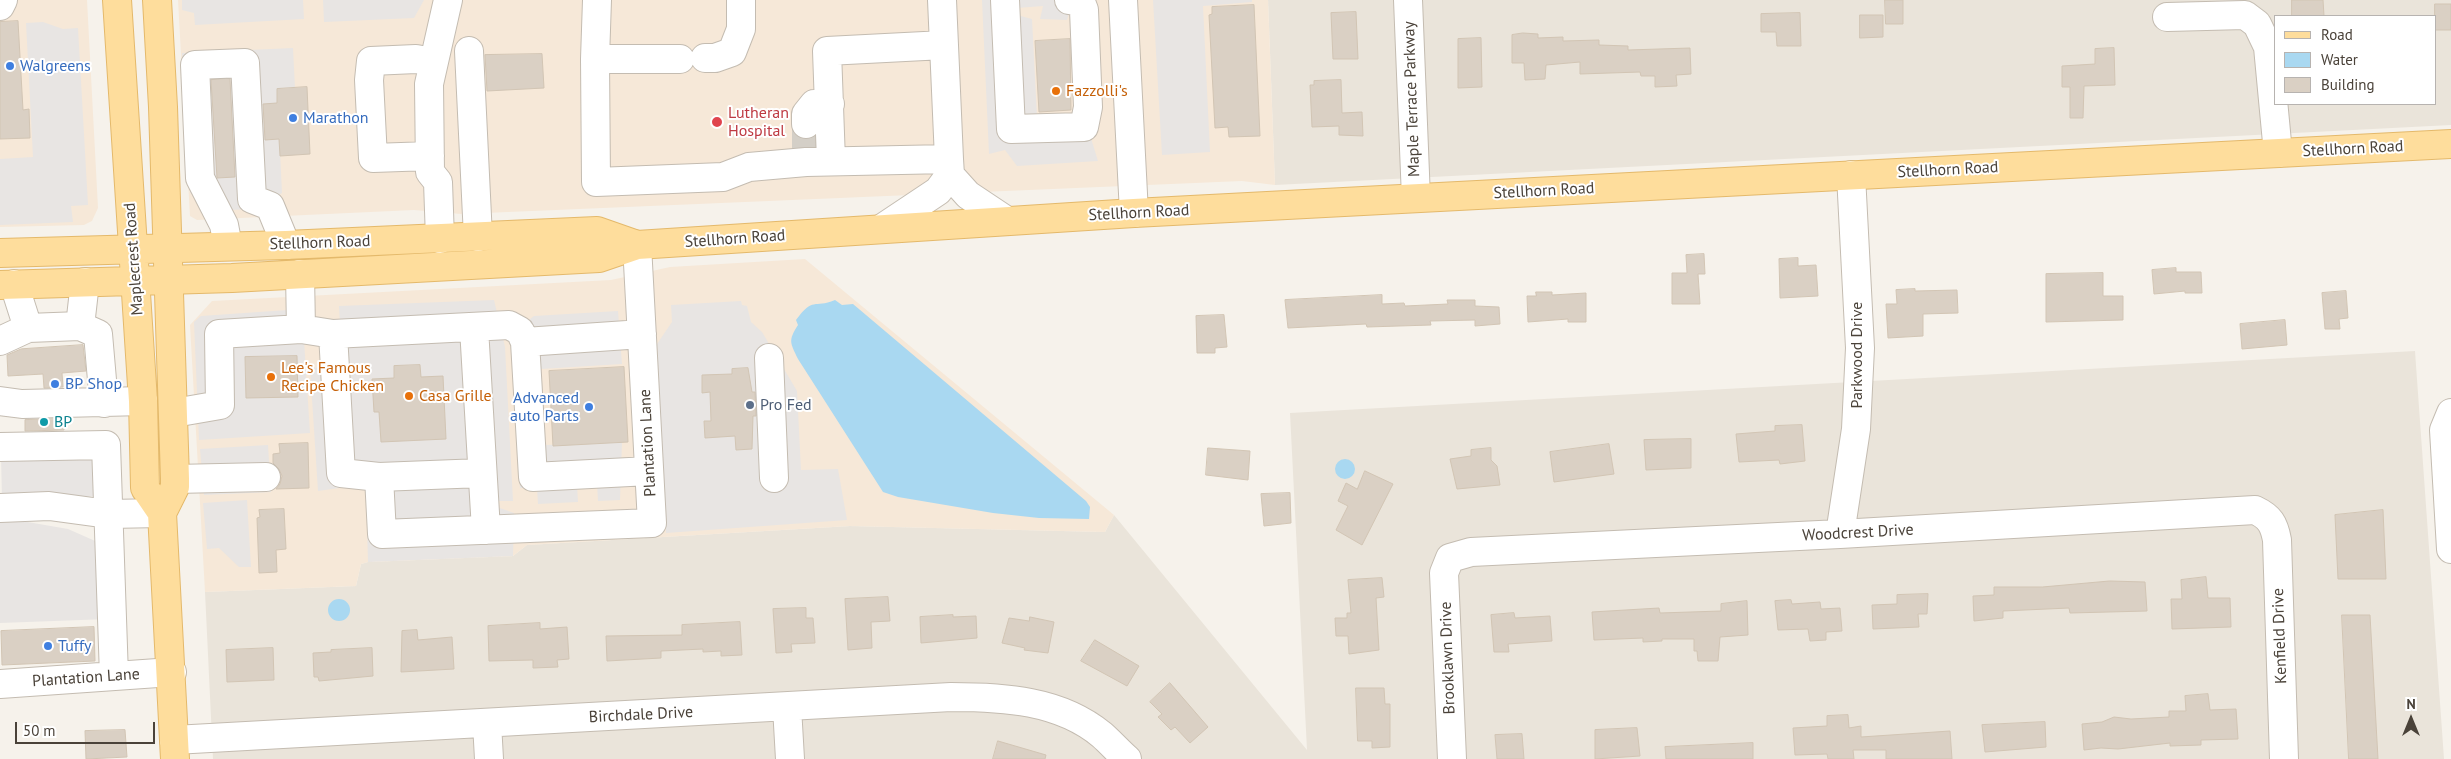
<!DOCTYPE html>
<html>
<head>
<meta charset="utf-8">
<style>
	body { margin:0 }
	#map { position:relative; width:2451px; height:759px; overflow:hidden; background:#f6f2eb; font-family:"PT Sans",sans-serif }
	canvas { display:block }
	.legend { position:absolute; left:2274px; top:15px; width:162px; height:90px; box-sizing:border-box; background:#fff; border:1px solid #b7b3b0; margin:0; padding:6px 9px; list-style:none; font-size:15px; color:#4a4239 }
	.legend li { display:flex; align-items:center; gap:10px; height:25px }
	.legend b { width:25px; border:1px solid #b7b3b0 }
	.north { position:absolute; left:2386px; top:694px; width:50px; height:50px; -webkit-text-stroke:4px #fff; paint-order:stroke; rotate:0deg; font-size:14px; font-weight:700; line-height:20px; text-align:center; color:#4a4239 }
	.north::after { content:''; display:block; margin:auto; width:18px; height:22px; background:#4a4239; clip-path:polygon(50% 0,100% 100%,50% 72%,0 100%) }
	.scale { position:absolute; left:15px; top:722px; width:140px; height:22px; box-sizing:border-box; border:2px solid #4a4239; border-top:0; padding-left:6px; font-size:15px; line-height:18px; white-space:nowrap; color:#4a4239; -webkit-text-stroke:4px #fff; paint-order:stroke }
</style>
</head>
<body>
<div id="map">
<canvas width="2451" height="759"></canvas>
<ul class="legend">
<li><b style="height:6px;background:#fedd9c"></b>Road</li>
<li><b style="height:14px;background:#a9d8f1"></b>Water</li>
<li><b style="height:14px;background:#dad0c4"></b>Building</li>
</ul>
<div class="north">N</div>
<div class="scale">50 m</div>
</div>
<script>
const g = document.querySelector('canvas').getContext('2d');
g.lineJoin = 'round';
function paint(path, color) {
  g.fillStyle = color;
  g.fill(path, 'evenodd');
}
function strokePath(path, color, width, dash) {
  g.strokeStyle = color;
  g.lineWidth = width;
  g.lineCap = dash ? 'butt' : 'round';
  g.setLineDash(dash || []);
  g.stroke(path);
}
function write(font, color, halo, rows, align = 'center') {
  g.font = font + ' "PT Sans",sans-serif';
  g.lineWidth = 4;
  g.setLineDash([]);
  g.textBaseline = 'middle';
  g.strokeStyle = halo;
  g.fillStyle = color;
  for (const [text, x, y, turn = 0] of rows) {
    g.save();
    g.translate(x, y);
    g.rotate((+turn || 0) * Math.PI / 180);
    g.textAlign = isNaN(turn) ? turn : align;
    if (halo) g.strokeText(text, 0, 0);
    g.fillText(text, 0, 0);
    g.restore();
  }
}
paint(new Path2D(`
	M1268 0H2451V125L1275 185ZM2275 16H2435V104H2275Z
	M2415 351 2444 759H213L205 592 356 586 361 564 368 562 513 556 527 545 850 526 1105 532 1114 515 1307 750 1290 413Z`), '#eae4da');
paint(new Path2D(`
	M0 0H87L98 208 92 221 84 225 0 227Z
	M178 0H1268L1275 185 1242 181 461 214 414 210 197 220 190 216Z
	M805 259 1114 515 1105 532 850 526 527 545 513 556 368 562 361 564 356 586 205 592 190 325 212 301 611 280 670 267Z`), '#f6e8d8');
paint(new Path2D(`
	M182 0H303L304 19 195 25 194 13 182 10Z
	M323 0H424L414 18 324 22Z
	M982 0H1073L1067 20 1040 19 1043 6 1017 8V15L1032 19 1037 117 1090 135 1098 161 1017 166 1005 150 989 154Z
	M1153 0H1252V2L1203 6 1210 152 1162 155Z
	M43 22 63 29 78 28 88 205 71 206 73 222 0 225V159L33 157 26 23Z
	M293 48 295 88 277 89 282 193 255 209 203 211 190 192 182 53Z
	M494 300 505 347 513 501H496L497 507 514 513 513 556 368 562 366 492 360 485 318 491 310 368 328 367 340 324 339 306Z
	M741 301 742 305 747 306 751 322 762 332 797 391 801 470 838 469 847 520 666 533 657 344 672 322 671 305Z
	M302 309 310 433 199 440 194 322 201 316Z
	M618 311 622 364 541 369 545 445 622 442 620 500 598 501 597 484 577 485 578 502 538 504 537 488H520L512 333 534 316Z
	M268 445 271 492 204 495 200 449Z
	M98 453 99 496 2 499 1 456Z
	M247 500 251 567H239L219 548 207 549 203 503Z
	M16 520 68 529 102 544 108 619 0 623V521Z`), '#e8e5e3');
paint(new Path2D(`
	M835 300 842 305 853 304 1086 501 1090 507 1089 519 1039 518 993 513 898 497 883 492 798 359C790 342 788 341 798 325L796 320C814 296 813 309 835 300Z
	M1335 469a10 10 0 1 1 20 0a10 10 0 1 1-20 0Z
	M328 610a11 11 0 1 1 22 0a11 11 0 1 1-22 0Z`), '#a9d8f1');
const building = new Path2D(`
	M1885 0H1903V24H1886Z
	M2292 0H2323L2324 16H2292Z
	M2435 4H2451V30H2435Z
	M1254 5 1260 136 1229 137 1228 127 1215 128 1209 15 1212 14V7Z
	M1356 12 1358 59H1333L1331 13Z
	M1800 13 1801 46H1777L1776 32H1761V14Z
	M1860 15H1883V37L1860 38Z
	M18 21 23 110 29 109 30 138 0 139V22Z
	M1523 33 1538 34V38L1563 37V41L1599 40V45L1628 46V50L1690 48 1691 74 1676 75 1677 86 1655 87V76H1641L1640 72 1580 74V62L1546 65 1545 79 1525 80 1524 63H1512V35Z
	M1481 38 1482 87 1458 88V39Z
	M1070 39 1071 110 1039 112 1035 41Z
	M2114 48 2115 85 2084 86 2083 118H2070V87H2062V66L2095 64V49Z
	M542 54 544 88 487 91 485 55Z
	M230 79 235 177 217 178 211 80Z
	M1341 80 1342 113 1362 112 1363 136 1339 135V126L1312 127 1310 85H1314V81Z
	M307 87 310 154 280 156 279 139 265 140 263 104 277 103V89Z
	M1704 254 1705 274H1698L1700 304H1672V273H1687L1686 255Z
	M1798 258V266L1816 265 1818 296 1780 298 1779 259Z
	M2176 268V272H2201L2202 293H2185V291L2154 294 2152 270Z
	M2103 273V296H2123V320L2046 322V274Z
	M1915 289V291L1957 290 1958 313 1923 314V336L1888 338 1886 304H1897L1896 290Z
	M2346 291 2348 318 2339 319 2340 329H2325L2322 293Z
	M1536 292H1552V295L1586 293V322H1568V319L1528 322 1527 296H1536Z
	M1382 295V304L1404 303 1405 306 1448 304 1447 300H1475V306L1499 307 1500 324 1475 326V320L1430 321 1431 325 1367 327 1366 324 1288 328 1285 300Z
	M1224 315 1227 347 1215 348V353H1197L1196 316Z
	M2285 320 2287 345 2242 349 2240 324Z
	M83 345 86 371 62 373 63 387 44 388 43 374 8 376 7 355 21 349Z
	M297 356 298 397 246 398 245 357Z
	M420 365 421 377 443 376 446 439 381 442 379 412H374L372 379 394 378V366Z
	M624 367 628 442 553 446 549 371Z
	M748 368 752 392H755L756 416H753L752 449 736 450 735 436 705 438 704 421H711L710 392 702 393V375L732 374V369Z
	M64 419V430L25 431V420Z
	M1802 425 1805 461 1780 464 1779 460 1739 462 1736 434 1775 431V426Z
	M1691 439V468L1646 470 1644 440Z
	M308 443 309 488 276 489 280 484 282 476 279 469 273 463V454L280 453 279 444Z
	M1609 444 1614 474 1554 482 1550 452Z
	M1208 448 1250 451 1248 480 1206 475Z
	M1491 448V460L1497 466 1500 485 1457 489 1450 459 1471 456V450Z
	M1365 471 1393 484 1362 545 1336 530 1348 506 1338 501 1346 483 1357 489Z
	M1290 493 1291 523 1264 526 1261 494Z
	M284 509 286 549 276 550 277 572 259 573 257 518 260 517 259 510Z
	M2383 510 2386 579H2338L2335 515Z
	M2206 577 2208 598H2230L2231 627 2172 629 2171 599H2182L2181 580Z
	M1382 578 1384 597 1376 598 1379 650 1349 654 1348 636H1336L1335 618H1347V613H1351L1348 580Z
	M2110 581 2145 582 2147 611 2070 613 2069 608 2003 611V618L1974 621 1973 596 1994 595V587H2042Z
	M1928 594 1927 614H1918L1919 627 1873 629 1872 605 1897 604V595Z
	M888 597 890 621 871 622 872 648 848 650 845 599Z
	M1791 600 1792 604 1820 602 1821 609 1840 608 1842 631 1826 632V640L1810 641 1808 629 1778 630 1775 601Z
	M1747 601 1748 635 1720 637 1718 661H1698L1697 651H1694V639H1662V641L1643 642V638L1594 640 1592 612 1659 608 1660 613 1721 611V604Z
	M806 608V618H813L815 643 791 644 792 652 776 653 773 609Z
	M1514 613 1515 618 1550 616 1552 641 1508 644 1509 652H1494L1491 615Z
	M953 615V617L976 616 977 638 921 643 920 617Z
	M2342 615H2370L2378 759H2349Z
	M1030 617 1054 622 1048 653 1024 650 1025 648 1002 643 1009 618 1029 621Z
	M740 622 742 655 721 656V651L703 652V649L661 651V658L607 661 606 636 682 635V625Z
	M540 623V629L567 627 569 659 557 660 558 667 533 668V660L489 661 488 626Z
	M94 627 95 661 2 665 1 631Z
	M417 630 418 640 452 637 454 669 401 672 402 631Z
	M1095 640 1139 666 1127 686 1081 661Z
	M273 648 274 680 227 682 226 650Z
	M372 648 373 676 319 681 318 677H314L313 653 331 652V650Z
	M1170 683 1208 727 1190 743 1175 727 1171 730 1158 717 1162 714 1150 702Z
	M1356 688H1384L1385 704H1390V747L1372 748V741H1358Z
	M2208 694 2210 710 2236 709 2238 739 2201 740V745L2170 746V743L2118 749 2101 748 2084 750 2082 724 2102 722 2114 717 2131 719 2169 717V711H2186L2185 696Z
	M1848 715 1849 728 1861 726V737L1950 731 1952 759H1886V750H1853L1854 759H1828L1827 754 1795 755 1793 728 1827 726V716Z
	M2045 722 2046 747 1985 752 1982 725Z
	M1637 728 1640 756 1595 759V730Z
	M125 730 127 757 86 759 85 731Z
	M1522 734 1524 759H1497L1495 735Z
	M998 741 1046 755 1045 759H993Z
	M1753 743V759H1666L1665 747Z`);
paint(building, '#dad0c4');
strokePath(building, '#d2c5b4', 1);
strokePath(new Path2D(`
	M806 149V124`), '#d4cfc7', 28, [28, 14]);
const minor = new Path2D(`
	M597 0 595 59 596 182 723 177 749 167 806 162 949 159 942 0
	M1005 0 1011 129 1084 127 1088 107 1084 10 1081 2 1069 0
	M1123 0 1134 213
	M1408 0 1416 198
	M0 6 3 0
	M2167 17 2245 15 2257 24 2268 47 2278 153
	M469 51 478 237
	M705 58H715L732 52 741 29V0
	M595 59H680
	M806 124V114L814 104H830
	M430 156 373 158 369 80 371 61 416 59 433 62
	M949 159 950 175 968 195 1007 221
	M831 161 827 51 944 45
	M881 229 938 191 950 175
	M440 239 438 182 430 172 429 84 448 0
	M228 246 224 225 200 178 195 65 245 63 252 199 270 206 286 245
	M300 274 301 329
	M80 326 98 334 104 403
	M28 328 80 326 85 282
	M474 328 486 530
	M642 334 525 342 533 477 649 471
	M0 341 28 328 14 284
	M525 342 520 331 509 325 333 334 341 473 379 477 382 534 652 523 637 245
	M769 358 774 478
	M0 401 22 404 143 401
	M174 413 220 405 219 334 301 329 333 334
	M2451 413 2444 430 2451 549
	M0 447 106 445 114 676
	M379 477 482 473
	M175 479 266 477
	M0 508 49 506 108 514 162 513
	M1840 534 1856 429 1860 348 1851 175
	M0 684 172 672
	M787 707 790 759
	M487 723 489 759
	M174 740 951 697C1003 697 1060 700 1102 735 1110 742 1118 751 1127 759
	M1452 759 1444 573 1450 558 1471 552 1840 534 2255 510C2270 517 2274 524 2277 540L2284 759`);
const major = new Path2D(`
	M117 0 143 401 145 488 162 513
	M157 0 163 107 175 479V487L162 513 175 759
	M0 253 286 245 597 231 637 245
	M0 285 232 278 599 258 637 245 1134 213 2451 144`);
strokePath(minor, '#c4bcb1', 30);
strokePath(major, '#e4b96b', 30);
strokePath(minor, '#fff', 28);
strokePath(major, '#fedd9c', 28);
for (const [x, y, r, color] of [
	[10,66,5,"#3f7fe0"],
	[1056,91,5,"#e8710a"],
	[293,118,5,"#3f7fe0"],
	[717,122,6,"#e0444e"],
	[271,377,5,"#e8710a"],
	[55,384,5,"#3f7fe0"],
	[409,396,5,"#e8710a"],
	[750,405,5,"#5c6f8a"],
	[589,407,5,"#3f7fe0"],
	[44,422,5,"#0f9aa8"],
	[48,646,5,"#3f7fe0"]
]) {
  const dot = new Path2D();
  dot.arc(x, y, r, 0, 2 * Math.PI);
  g.fillStyle = color;
  g.fill(dot);
  strokePath(dot, '#fff', 2);
}
write('16px', '#366cbe', '#fff', [
	["Walgreens",20,66],
	["Marathon",303,118],
	["BP Shop",65,384],
	["Advanced",579,398,"right"],
	["auto Parts",579,416,"right"],
	["Tuffy",58,646]
], 'left');
write('16px', '#c56008', '#fff', [
	["Fazzolli's",1066,91],
	["Lee's Famous",281,368],
	["Recipe Chicken",281,386],
	["Casa Grille",419,396]
], 'left');
write('16px', '#4a4239', '#fff', [
	["Maple Terrace Parkway",1412,99,-92],
	["Stellhorn Road",2353,149,-3],
	["Stellhorn Road",1948,170,-3],
	["Stellhorn Road",1544,191,-3],
	["Stellhorn Road",1139,213,-3],
	["Stellhorn Road",735,239,-4],
	["Stellhorn Road",320,243,-2],
	["Maplecrest Road",134,259,-94],
	["Parkwood Drive",1857,355,-90],
	["Plantation Lane",648,443,-93],
	["Woodcrest Drive",1858,533,-3],
	["Kenfield Drive",2280,636,-92],
	["Brooklawn Drive",1448,658,-92],
	["Plantation Lane",86,678,-4],
	["Birchdale Drive",641,715,-3]
]);
write('16px', '#be3a42', '#fff', [
	["Lutheran",728,113],
	["Hospital",728,131]
], 'left');
write('16px', '#4e5e75', '#fff', [
	["Pro Fed",760,405]
], 'left');
write('16px', '#0d838f', '#fff', [
	["BP",54,422]
], 'left');
</script>
</body>
</html>
